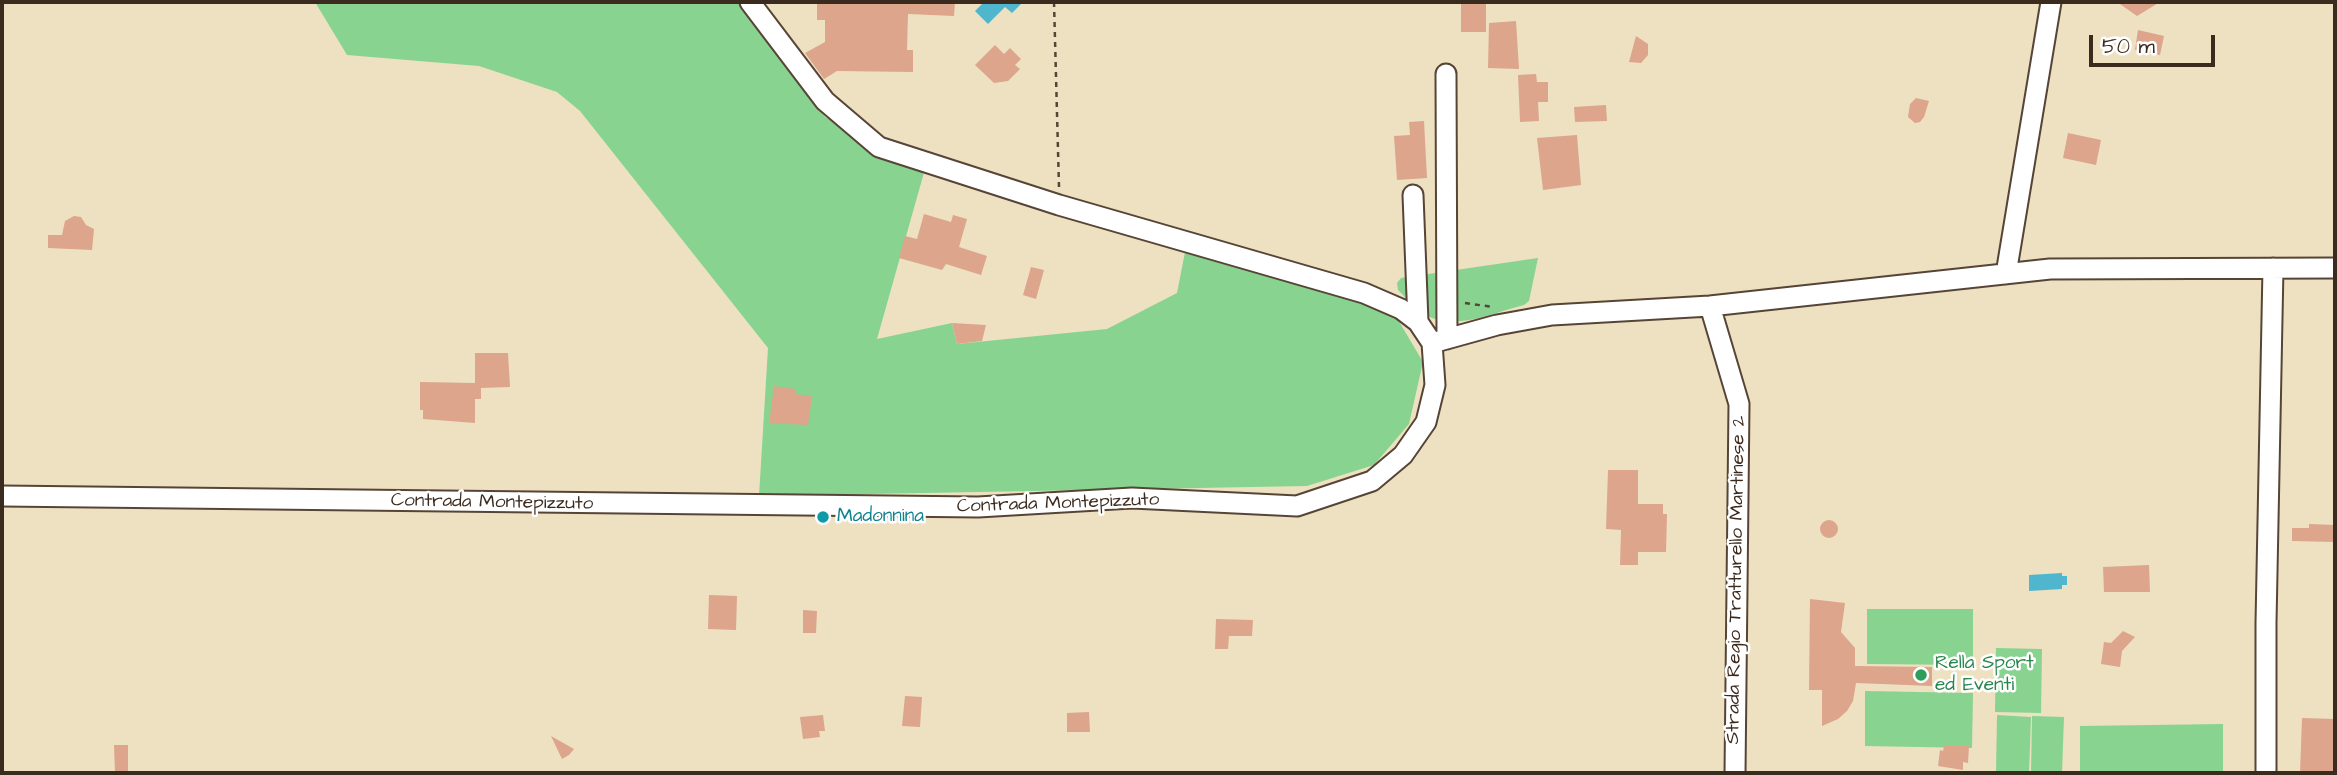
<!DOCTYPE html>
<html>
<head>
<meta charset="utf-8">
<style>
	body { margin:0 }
	#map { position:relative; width:2337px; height:775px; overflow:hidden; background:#ede1c1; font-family:"Architects Daughter",sans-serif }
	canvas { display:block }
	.frame { position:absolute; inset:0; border:4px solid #3b2a1e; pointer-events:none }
	.scale { position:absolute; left:2089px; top:35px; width:126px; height:32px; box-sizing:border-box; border:4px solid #3b2a1e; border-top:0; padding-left:9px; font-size:21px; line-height:24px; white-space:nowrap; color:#3b2a1e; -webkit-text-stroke:5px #fff; paint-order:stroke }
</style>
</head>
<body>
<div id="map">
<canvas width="2337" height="775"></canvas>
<div class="frame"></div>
<div class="scale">50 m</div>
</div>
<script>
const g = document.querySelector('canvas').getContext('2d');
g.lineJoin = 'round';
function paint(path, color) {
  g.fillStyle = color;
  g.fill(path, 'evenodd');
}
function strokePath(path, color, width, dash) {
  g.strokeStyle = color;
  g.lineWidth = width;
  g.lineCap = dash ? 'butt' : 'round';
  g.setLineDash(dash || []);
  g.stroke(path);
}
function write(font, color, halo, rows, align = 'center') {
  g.font = font + ' "Architects Daughter",sans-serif';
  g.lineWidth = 5;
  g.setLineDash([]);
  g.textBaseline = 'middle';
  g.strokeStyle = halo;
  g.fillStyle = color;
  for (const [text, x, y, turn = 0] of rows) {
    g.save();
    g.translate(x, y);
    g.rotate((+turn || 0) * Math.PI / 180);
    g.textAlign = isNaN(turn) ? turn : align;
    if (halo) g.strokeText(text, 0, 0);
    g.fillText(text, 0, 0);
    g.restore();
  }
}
paint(new Path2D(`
	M315 2H740L825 117 925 169 877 339 952 323 957 344 1107 329 1177 293 1186 247 1394 313 1423 362 1409 424 1374 465 1307 486 759 496 768 348 580 111 557 92 479 66 347 55Z
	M1538 258 1529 301 1524 305C1496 312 1460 329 1432 318 1419 313 1408 300 1398 290L1397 283 1401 278Z
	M1867 609H1973V665L1867 664Z
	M1996 648 2042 649 2041 713 1995 712Z
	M1865 691 1973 693 1972 748 1865 746Z
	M1997 715 2031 717 2029 773H1996Z
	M2032 716 2064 717 2062 773H2031Z
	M2223 724V773H2080V726Z`), '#88d390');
paint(new Path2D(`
	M984 2H1018L1021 4 1012 13 1005 7 988 24 975 11Z
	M2062 573V576H2067V585H2062V589L2029 591V575Z`), '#4fb6cd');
paint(new Path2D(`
	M817 2H955L954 16 908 14 907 50H913V72L837 71 824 79 805 53 825 42V20H817Z
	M1461 2H1486V32H1461Z
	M2117 2H2160L2137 16Z
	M1516 21 1519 69 1488 68 1489 23Z
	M2138 30 2164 36 2160 55 2135 50Z
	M1636 36 1648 44V55L1641 63 1629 62Z
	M995 45 1004 54 1010 48 1021 59 1015 65 1020 69 1008 81 994 83 975 65Z
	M1536 74 1537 82H1548V102H1538L1539 121 1520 122 1518 75Z
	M1916 98 1929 101 1924 117 1920 122 1915 123 1908 117 1910 104Z
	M1606 105 1607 121 1575 122 1574 107Z
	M1424 121 1427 178 1397 180 1394 136 1410 135 1409 122Z
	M2068 133 2101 140 2096 165 2063 158Z
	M1577 135 1581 185 1543 190 1537 138Z
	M924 214 951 222 953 215 967 219 959 247 987 256 981 275 946 264 942 270 899 258 905 236 917 239Z
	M74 216 81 217 86 225 94 229 92 250 48 248V235H62L65 221Z
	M1031 267 1044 270 1036 299 1023 295Z
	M952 323 986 325 982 341 957 344Z
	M475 353H508L510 387 481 388V399H475V423L423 419V410H420V382L475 383Z
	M774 386 795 389V394L812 396 808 425 769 423Z
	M1608 470H1638V504H1663V514H1667L1666 552H1638V565H1620L1621 530 1606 529Z
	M1820 529a9 9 0 1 1 18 0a9 9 0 1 1-18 0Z
	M2309 524 2335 525V542L2292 541V528H2309Z
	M2149 565 2150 592H2104L2103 567Z
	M709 595 737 596 736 630 708 629Z
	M1810 599 1845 603 1841 632 1855 648V666L1932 667V686L1856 683 1853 701 1847 711 1838 719 1822 726V690H1809Z
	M803 610 817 611 816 633H803Z
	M1216 619 1253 620 1252 636H1229L1228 649H1215Z
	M2123 631 2135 637 2122 651 2120 667 2101 664 2104 642 2111 643Z
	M905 696 922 697 920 727 902 726Z
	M1089 712 1090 732H1067V713Z
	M823 715 825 731H819L820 737 803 739 800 717Z
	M2302 718 2335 719V773H2300Z
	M551 736 574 749 569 755 562 759Z
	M114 745H128V773H115Z
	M1944 746H1969L1968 763 1963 762V770L1938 766 1940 750 1943 751Z`), '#dca58c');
const minor = new Path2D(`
	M1446 74 1447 339
	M1413 195 1418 322
	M2006 274 2051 2
	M1710 306 1739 404 1735 773
	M1432 343 1497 325 1552 315 1710 306 2050 269 2335 268
	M2 496 978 507 1132 498 1297 506 1372 481 1403 455 1426 422 1435 385 1432 343 1418 322 1401 309 1364 293 1059 205 879 147 825 101 750 2
	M2266 773V623L2273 268`);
strokePath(minor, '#564536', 23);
strokePath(new Path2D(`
	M1054 2 1059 187
	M1465 303 1493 307`), '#564536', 2.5, [5, 5]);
strokePath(minor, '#fff', 19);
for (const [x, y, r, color] of [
	[823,517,7,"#0f9aa8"],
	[1921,675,7,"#2e9e5b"]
]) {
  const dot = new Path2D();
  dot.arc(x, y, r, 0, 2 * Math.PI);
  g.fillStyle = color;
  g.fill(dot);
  strokePath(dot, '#fff', 2.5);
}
write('19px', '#3b2a1e', '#fff', [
	["Contrada Montepizzuto",492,503,1],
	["Contrada Montepizzuto",1058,504,-2],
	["Strada Regio Tratturello Martinese 2",1737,580,-89]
]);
write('19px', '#0d838f', '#fff', [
	["Madonnina",837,517]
], 'left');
write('19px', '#27864d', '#fff', [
	["Rella Sport",1935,664],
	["ed Eventi",1935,686]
], 'left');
</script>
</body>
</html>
